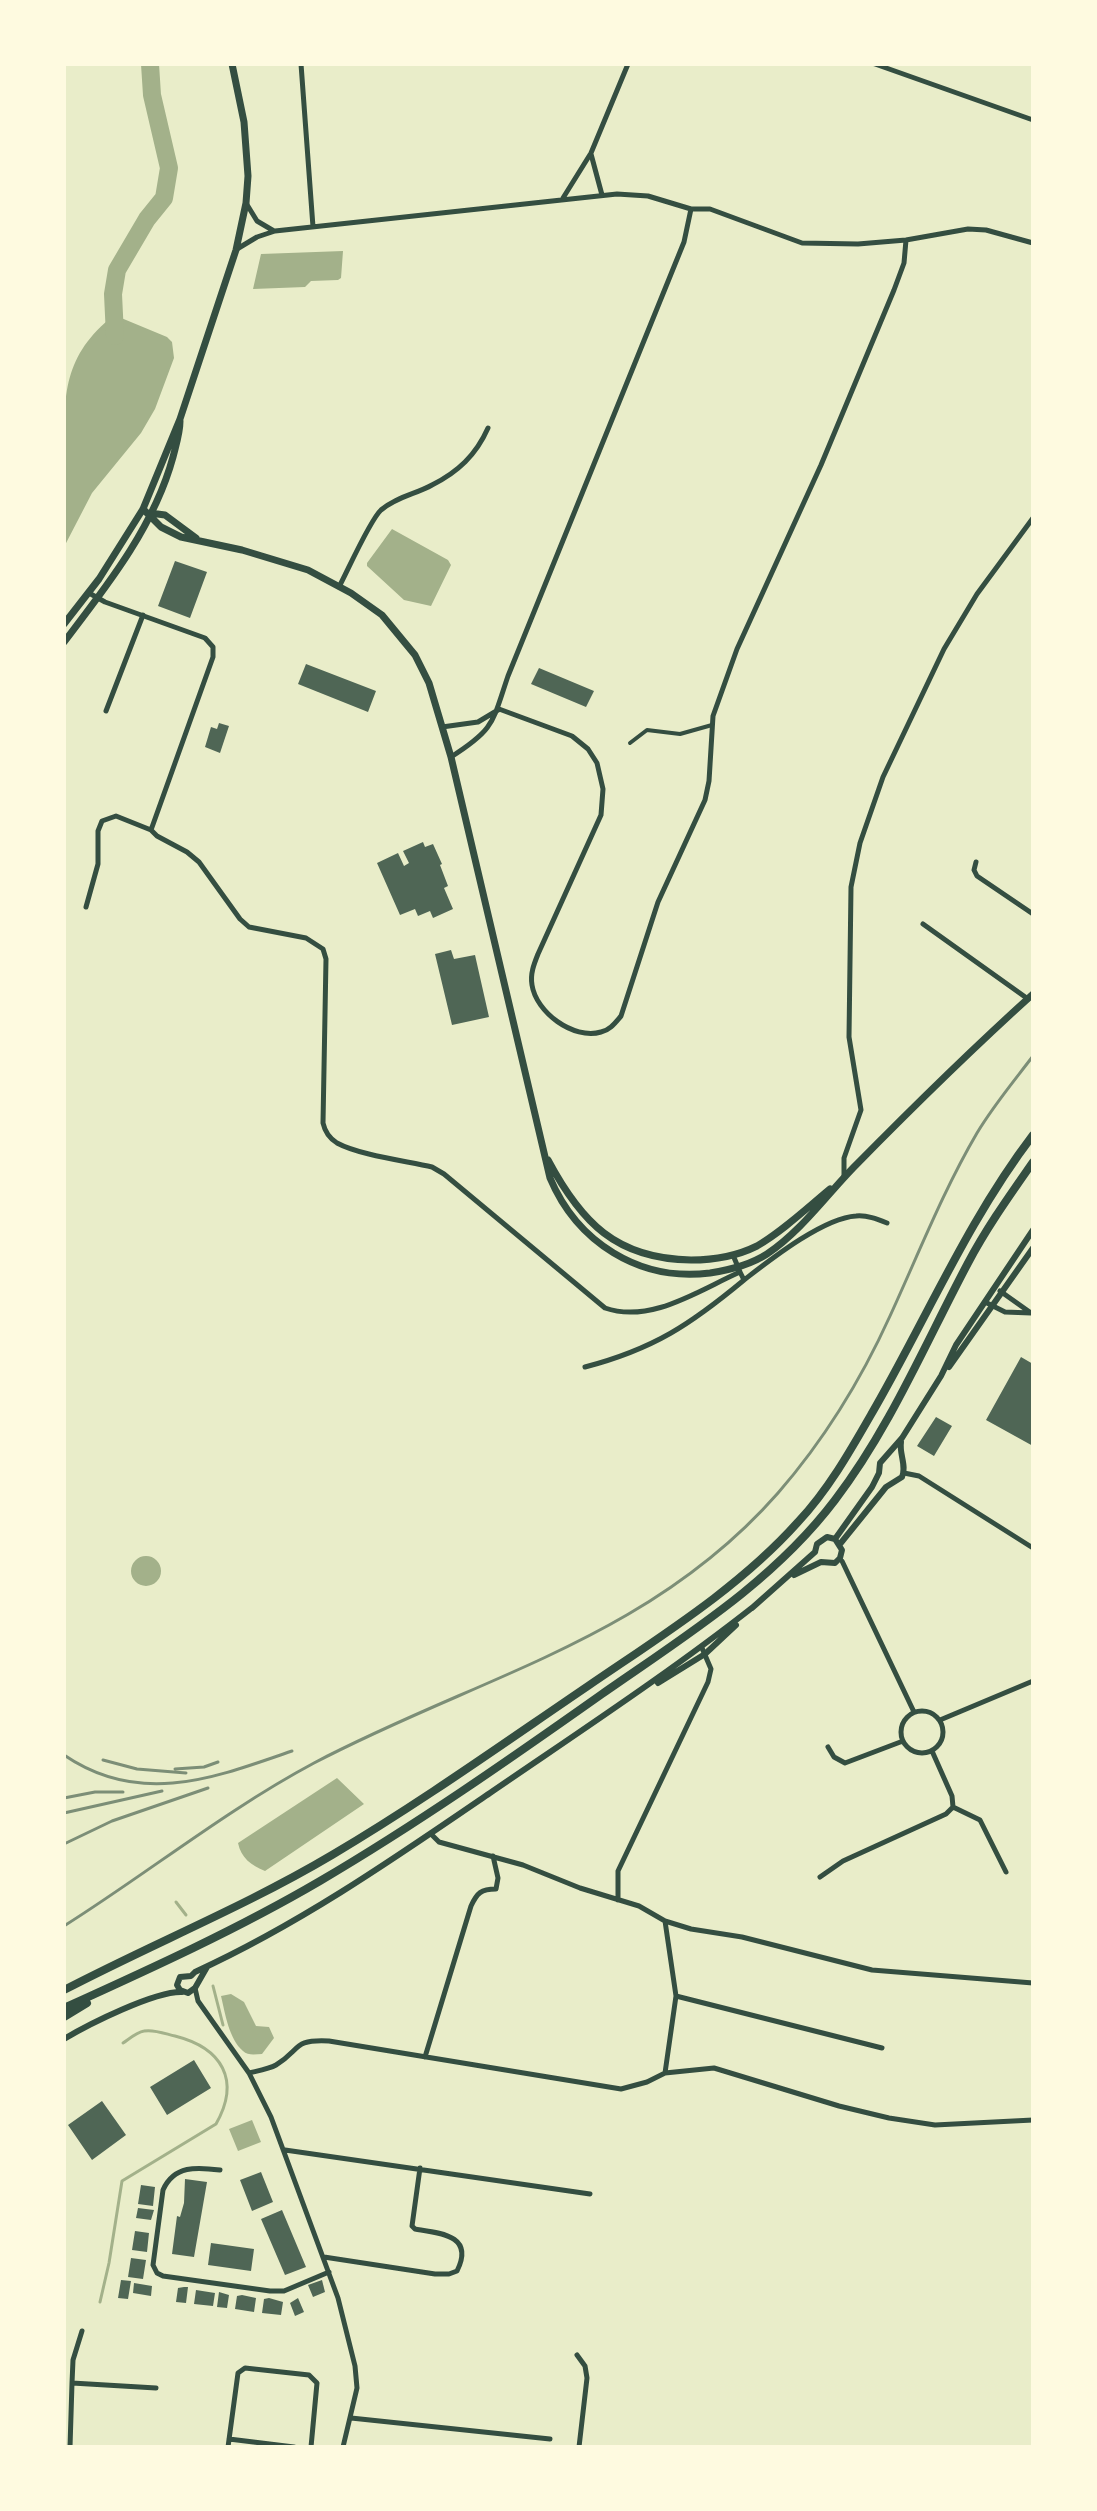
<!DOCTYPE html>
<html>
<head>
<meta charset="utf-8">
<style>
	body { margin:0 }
	#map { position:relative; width:1097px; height:2511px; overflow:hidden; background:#e9edc9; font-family:"Fira Sans",sans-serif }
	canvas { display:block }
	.frame { position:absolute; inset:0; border:66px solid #fefae0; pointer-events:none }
</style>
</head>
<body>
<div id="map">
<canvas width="1097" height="2511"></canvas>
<div class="frame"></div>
</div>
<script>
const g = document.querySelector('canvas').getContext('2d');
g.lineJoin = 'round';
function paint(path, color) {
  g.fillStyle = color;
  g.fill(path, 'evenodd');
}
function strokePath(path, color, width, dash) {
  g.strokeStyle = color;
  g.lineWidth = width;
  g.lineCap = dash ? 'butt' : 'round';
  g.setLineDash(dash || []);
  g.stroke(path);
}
paint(new Path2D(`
	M343 251 341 278 338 280 311 281 305 287 253 289 261 254Z
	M114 315 167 337 172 342 174 358 155 409 141 433 92 493 64 547C64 516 64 485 64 454 64 394 63 356 114 315Z
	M392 529 448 560 451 565 431 606 404 600 367 566V563Z
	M131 1571a15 15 0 1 1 30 0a15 15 0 1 1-30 0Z
	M337 1778 364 1804 265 1871C251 1865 241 1858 238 1843Z
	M231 1994 244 2002 256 2026 269 2027 274 2038 262 2054C256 2054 248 2056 243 2051 229 2039 225 2013 221 1996Z
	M252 2120 261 2142 238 2151 229 2129Z`), '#a3b18a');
strokePath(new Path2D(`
	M176 1902 186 1915
	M213 1986 223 2025
	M100 2302 109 2263 122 2181 216 2124C241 2080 222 2048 175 2036 166 2034 154 2029 144 2031 137 2032 129 2039 123 2043`), '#a3b18a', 3);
strokePath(new Path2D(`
	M115 336 113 294 117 270 147 219 164 198 169 168 152 95 150 64`), '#a3b18a', 18);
paint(new Path2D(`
	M175 561 207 572 190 618 158 606Z
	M306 664 376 691 368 712 298 684Z
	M539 668 594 691 586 707 531 684Z
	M219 723 229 726 220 753 205 747 211 727 217 729Z
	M423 842 425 847 433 844 442 864 440 865 448 886 444 888 453 909 433 918 430 911 418 916 415 909 400 915 377 863 398 853 404 866 409 863 403 851Z
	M451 950 454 959 475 955 489 1017 452 1025 435 954Z
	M1021 1357 1033 1364V1446L986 1420Z
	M936 1417 952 1426 934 1456 917 1446Z
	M194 2060 211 2088 167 2115 150 2087Z
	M102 2101 126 2135 92 2160 68 2125Z
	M261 2172 273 2202 252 2211 240 2180Z
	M185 2179 207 2182 194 2257 172 2254 177 2216 180 2217 184 2203Z
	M141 2185 155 2187 153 2206 138 2204Z
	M138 2208 154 2210 151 2220 136 2218Z
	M282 2210 306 2267 285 2275 261 2219Z
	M135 2231 149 2233 147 2252 132 2250Z
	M211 2243 254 2249 251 2271 208 2265Z
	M131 2258 146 2260 143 2279 128 2277Z
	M121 2280 131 2281 128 2299 118 2298Z
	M322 2280 325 2292 313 2297 308 2285Z
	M134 2283 152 2286 151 2296 133 2293Z
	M184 2287H188L186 2303 176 2302 178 2288Z
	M196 2290 215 2293 213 2306 194 2304Z
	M219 2292 229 2295 227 2308 217 2307Z
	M242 2295 256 2298 254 2312 235 2309 237 2296Z
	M269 2298 283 2302 281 2315 262 2313 264 2299Z
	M298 2298 304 2312 295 2316 290 2303Z`), '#4f6655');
strokePath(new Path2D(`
	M630 743 647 730 680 734 712 725`), '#344e41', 4);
strokePath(new Path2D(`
	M301 64 313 227
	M875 64 1033 120
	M591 154 602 195
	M563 198 591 153 628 64
	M246 203 257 221 274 231
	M237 249 257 237 275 231 617 194 648 196 691 209H710L802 243 858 244 906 240 968 229 986 230 1033 243
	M339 587C348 570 370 520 381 510 396 497 416 494 432 485 458 472 476 455 488 428
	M89 593 105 602 205 638 213 647V657L151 830
	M499 709 572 736 588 749 597 763 603 789 601 815 538 954C534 964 530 974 532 985 536 1012 573 1040 601 1032 610 1030 615 1023 621 1016L658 902 705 800 709 781 713 716 737 649 821 465 894 290 904 263 906 240
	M106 711 143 615
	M442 727 478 722 498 710
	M451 757C495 729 492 723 508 676L684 242 691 209
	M976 862 974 870 977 876 1033 914
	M86 907 98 864V831L102 821 116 816 151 830 157 836 187 852 199 862 240 919 249 927 306 938 323 949 326 959 323 1123C325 1132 329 1138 337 1143 359 1155 406 1161 432 1167L444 1174 605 1308C651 1324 699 1290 740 1272L733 1255
	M923 924 1028 999
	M844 1176V1158L861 1110 849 1037 851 887 860 843 883 777 944 649 977 594 1033 518
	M744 1280C770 1260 823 1218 856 1216 867 1215 877 1219 887 1223
	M985 1302 1005 1312 1031 1313 1000 1291
	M585 1367C654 1349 691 1324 744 1280L740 1272
	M904 1473 919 1476 1033 1548
	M842 1561 914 1712
	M901 1732a21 21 0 1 1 42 0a21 21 0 1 1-42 0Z
	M940 1720 1033 1681
	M828 1747 834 1757 845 1763 903 1741
	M953 1807 980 1820 1006 1872
	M431 1834 439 1842 523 1865 580 1888 639 1906 665 1921 691 1929 742 1937 872 1970 1033 1983
	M820 1877 843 1861 946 1814 953 1807 952 1796 932 1751
	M618 1900V1871L708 1682 711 1669 702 1648
	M665 1921 676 1996 665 2073
	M195 1988 198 2001 249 2073 271 2117 338 2298 355 2366 357 2388 343 2447
	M676 1996 882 2048
	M425 2057 471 1906C477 1893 481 1889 496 1889L498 1878 493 1856
	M249 2073C257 2071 269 2069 276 2065 301 2050 292 2039 329 2041L621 2089 647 2082 665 2073 714 2068 839 2106 889 2118 935 2125 1033 2120
	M285 2150 590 2194
	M220 2170C197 2167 174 2165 163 2190L153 2265 157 2273 163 2276 270 2291H284L329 2272
	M324 2257 435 2274H449L457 2271C475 2235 440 2233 415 2229L412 2226 420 2168
	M577 2355 585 2366 587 2378 579 2447
	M72 2383 73 2360 82 2331
	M351 2418 550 2439
	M229 2439 294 2447
	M70 2447 72 2383 156 2388
	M228 2447 238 2373 245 2368 309 2375 317 2383 311 2447`), '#344e41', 5);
strokePath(new Path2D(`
	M949 1367 1033 1248
	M835 1539 872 1487 879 1473 880 1463 902 1438 941 1376 956 1345 1033 1230
	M840 1544 886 1487 902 1477C907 1466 899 1454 901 1442
	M794 1575 821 1562 835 1563 840 1558 842 1550 835 1539 827 1537 817 1544 815 1552
	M752 1608 815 1552
	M658 1683 705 1654 736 1625
	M207 1967 195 1988 188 1993 180 1990 177 1985 180 1977 191 1976 195 1972C300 1924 395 1858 490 1793 579 1732 669 1673 753 1607
	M64 2039C89 2024 155 1991 182 1992`), '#344e41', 6);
strokePath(new Path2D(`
	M143 509 161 527 181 537 242 550 308 570 351 593 382 615 415 655 429 683 451 757 550 1178C577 1242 639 1282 710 1273 730 1270 750 1265 767 1254 801 1231 825 1197 853 1168 911 1109 971 1050 1033 994
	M150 513 165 515 196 538
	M64 624 99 579 143 509 180 419 236 250 246 203 248 176 244 122 232 64
	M64 642C107 586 154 527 173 457 176 445 180 433 180 421
	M548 1160C581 1222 616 1259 691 1260 713 1260 737 1256 757 1246 783 1231 807 1208 830 1189`), '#344e41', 7);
strokePath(new Path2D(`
	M64 1990C152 1944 246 1906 332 1855 420 1803 504 1743 588 1686 661 1636 739 1588 798 1522 830 1488 853 1446 876 1406 928 1315 969 1219 1033 1135
	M64 2008C150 1969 238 1929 320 1881 417 1824 510 1759 602 1694 685 1636 773 1582 835 1500 890 1428 926 1342 968 1263 987 1227 1010 1195 1033 1162
	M64 2017 87 2003`), '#344e41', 8);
strokePath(new Path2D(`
	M64 1755C140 1807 214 1778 292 1751
	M103 1760 137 1769 186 1773
	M175 1769 204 1767 218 1762
	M64 1798 95 1792H123
	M64 1813 162 1791
	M64 1844 112 1821 208 1788
	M64 1926C148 1873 226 1810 314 1763 479 1676 649 1640 778 1493 824 1440 861 1380 890 1316 918 1255 943 1191 977 1133 993 1106 1014 1081 1033 1056`), '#7c8e77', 3);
</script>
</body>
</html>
